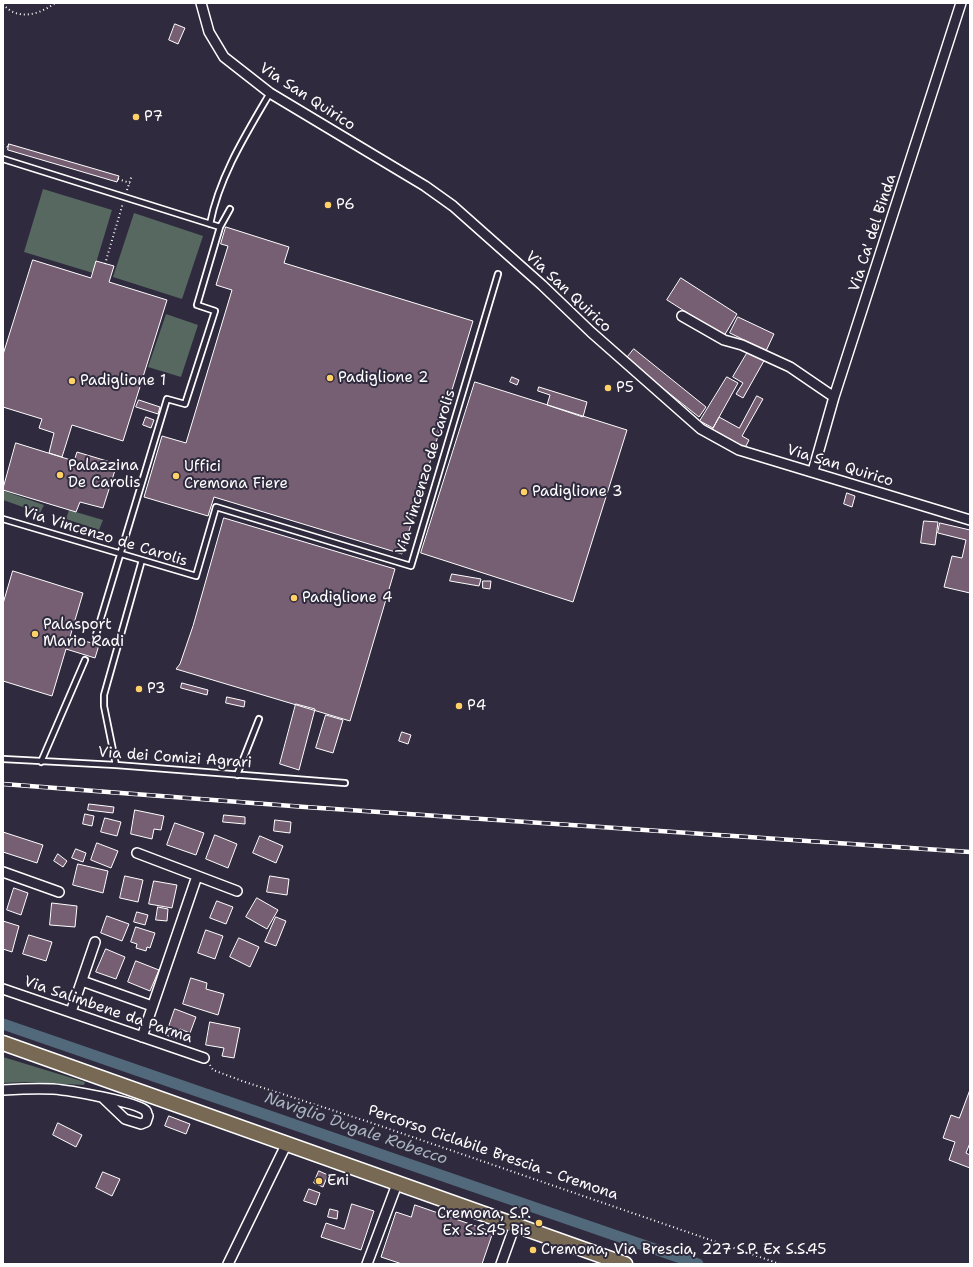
<!DOCTYPE html>
<html>
<head>
<meta charset="utf-8">
<style>
	body { margin:0 }
	#map { position:relative; width:973px; height:1267px; overflow:hidden; background:#2f2a3d; font-family:"Shantell Sans",sans-serif }
	canvas { display:block }
	.frame { position:absolute; inset:0; border:4px solid #fff; pointer-events:none }
</style>
</head>
<body>
<div id="map">
<canvas width="973" height="1267"></canvas>
<div class="frame"></div>
</div>
<script>
const g = document.querySelector('canvas').getContext('2d');
g.lineJoin = 'round';
function paint(path, color) {
  g.fillStyle = color;
  g.fill(path, 'evenodd');
}
function strokePath(path, color, width, dash) {
  g.strokeStyle = color;
  g.lineWidth = width;
  g.lineCap = dash ? 'butt' : 'round';
  g.setLineDash(dash || []);
  g.stroke(path);
}
function write(font, color, halo, rows, align = 'center') {
  g.font = font + ' "Shantell Sans",sans-serif';
  g.lineWidth = 4;
  g.setLineDash([]);
  g.textBaseline = 'middle';
  g.strokeStyle = halo;
  g.fillStyle = color;
  for (const [text, x, y, turn = 0] of rows) {
    g.save();
    g.translate(x, y);
    g.rotate((+turn || 0) * Math.PI / 180);
    g.textAlign = isNaN(turn) ? turn : align;
    if (halo) g.strokeText(text, 0, 0);
    g.fillText(text, 0, 0);
    g.restore();
  }
}
paint(new Path2D(`
	M43 189 112 210 93 273 24 252Z
	M134 213 203 236 182 299 113 277Z
	M166 314 198 325 181 377 148 367Z
	M4 491 44 505 40 513 3 500Z
	M69 510 103 520 99 530 66 519Z
	M3 1057 85 1082 84 1085 26 1082 3 1083Z`), '#566860');
strokePath(new Path2D(`
	M3 1024 698 1264`), '#52697c', 11);
const building = new Path2D(`
	M175 24 185 28 178 44 169 40Z
	M9 144 119 176 117 182 8 150Z
	M226 227 289 247 284 263 473 321 402 554 214 497 208 516 144 497 162 436 186 443 232 290 216 285 228 246 221 244Z
	M33 260 91 278 96 261 114 266 109 282 167 300 123 441 72 425 62 457 49 453 54 433 39 428 42 419 3 407V355Z
	M681 278 737 314 724 336 667 300Z
	M738 317 774 334 766 351 730 333Z
	M634 349 706 407 699 417 626 359Z
	M749 350 765 359 743 398 736 394 743 383 733 377Z
	M512 377 519 380 517 385 510 382Z
	M727 377 738 383 713 428 700 421Z
	M475 382 627 430 573 602 421 553Z
	M539 387 587 402 583 417 547 405 550 395 538 391Z
	M757 396 763 399 742 436 749 440 745 448 712 430 719 417 739 428Z
	M139 400 160 407 158 414 136 407Z
	M146 417 154 420 151 428 143 425Z
	M16 443 74 461 77 452 117 464 103 508 80 502 76 512 3 490Z
	M847 493 855 496 852 507 844 504Z
	M224 518 395 569 350 721 176 669 180 664 193 626Z
	M924 521 938 522 935 545 921 543Z
	M940 523 970 530V593L944 587 952 556 962 558 966 540 938 533Z
	M13 571 83 593 70 637 99 645 95 658 66 649 52 696 3 681V604Z
	M452 574 481 579 479 586 450 581Z
	M483 581H491L490 589 483 588Z
	M182 683 208 690 207 695 181 688Z
	M227 697 245 701 244 707 226 703Z
	M296 704 315 709 299 770 280 764Z
	M326 715 343 720 333 753 316 748Z
	M402 732 411 735 408 744 399 741Z
	M89 804 114 807 113 813 88 810Z
	M135 810 164 816 161 830 154 829 152 839 131 834Z
	M85 814 94 816 92 826 83 824Z
	M224 815 245 817V824L223 822Z
	M105 818 121 822 117 836 101 832Z
	M275 820 291 822 290 833 274 831Z
	M175 823 204 833 196 855 167 845Z
	M3 832 43 845 37 863 3 852Z
	M215 835 237 844 228 868 206 859Z
	M260 836 283 846 276 863 253 853Z
	M97 843 118 851 111 868 91 860Z
	M76 849 86 853 83 862 72 858Z
	M58 854 67 861 63 867 54 861Z
	M78 864 108 871 103 893 73 885Z
	M125 876 143 880 138 902 120 898Z
	M270 876 289 879 287 895 267 892Z
	M154 881 177 885 172 908 149 904Z
	M14 888 28 893 21 915 7 910Z
	M257 898 278 910 267 929 246 917Z
	M217 901 233 907 226 924 210 918Z
	M52 903 77 906 75 927 50 925Z
	M158 907 168 909 167 921 156 920Z
	M137 912 148 915 145 925 134 922Z
	M107 916 129 924 122 941 101 933Z
	M276 917 286 921 276 946 265 942Z
	M3 921 19 926 12 952 3 949Z
	M136 927 155 933 150 948 147 947 146 951 136 948 137 944 131 942Z
	M206 930 223 936 215 959 198 953Z
	M29 935 52 942 46 961 23 954Z
	M239 938 259 947 250 967 230 957Z
	M106 949 125 957 116 979 96 972Z
	M136 961 159 970 150 991 128 982Z
	M191 978 207 983 206 989 224 994 218 1015 183 1004Z
	M175 1009 196 1017 190 1033 180 1029 177 1039 166 1035Z
	M210 1022 240 1028 234 1058 222 1056 224 1048 206 1045Z
	M970 1090V1143L966 1153 970 1155V1168L949 1160 955 1142 943 1138 951 1115 959 1118Z
	M169 1116 190 1124 186 1134 165 1126Z
	M58 1123 82 1135 76 1147 53 1135Z
	M319 1171 328 1175 323 1187 314 1183Z
	M103 1172 120 1179 112 1196 96 1188Z
	M309 1189 320 1193 316 1205 304 1201Z
	M352 1204 374 1211 361 1250 321 1237 326 1223 344 1229Z
	M415 1205 493 1232 482 1264H402L381 1257 396 1212 411 1217Z
	M330 1209 338 1211 337 1219 328 1217Z`);
paint(building, '#765f73');
strokePath(building, '#fff', 1);
const service = new Path2D(`
	M3 159 220 227 230 209
	M210 224C219 177 246 134 270 93
	M3 519 196 576 216 507 411 566 498 274
	M95 638 167 399 185 404 215 311 197 305 220 227
	M3 759 116 765 345 783
	M41 762 85 660
	M116 765 104 706V695L142 560
	M237 775 259 719`);
const minor = new Path2D(`
	M201 3 209 32 224 57 270 93 425 186 453 206 542 285 591 332 701 429 739 450 970 520
	M682 316 724 340 742 345 790 367 834 397
	M813 471 834 397 961 3
	M137 853 237 891
	M3 872 59 892
	M82 981 152 1006
	M3 989 204 1058
	M71 1012 95 942
	M142 1037 197 876
	M3 1090C19 1089 36 1088 53 1089 67 1090 138 1102 146 1111 147 1112 147 1115 148 1116L146 1122 141 1124 125 1119 103 1098
	M228 1264 286 1145
	M367 1264 397 1184
	M501 1264 515 1225`);
const primary = new Path2D(`
	M3 1043 625 1264`);
strokePath(service, '#fff', 8);
strokePath(minor, '#fff', 12);
strokePath(primary, '#fff', 17);
strokePath(new Path2D(`
	M3 4C17 21 39 15 55 3
	M3 145 8 147
	M118 179 130 183
	M127 190 132 175
	M105 264 123 203
	M210 1065 213 1070 245 1082 369 1122 780 1264`), '#fff', 2, [1, 3]);
strokePath(service, '#2f2a3d', 4.5);
strokePath(minor, '#2f2a3d', 9);
strokePath(primary, '#786954', 14);
const rail = new Path2D(`
	M3 784 305 807 970 852`);
strokePath(rail, '#fff', 4.5);
strokePath(rail, '#2f2a3d', 3, [9]);
for (const [x, y, r, color] of [
	[136,117,4,"#ffd166"],
	[328,205,4,"#ffd166"],
	[330,378,4,"#ffd166"],
	[72,381,4,"#ffd166"],
	[608,388,4,"#ffd166"],
	[60,475,4,"#ffd166"],
	[176,476,4,"#ffd166"],
	[524,492,4,"#ffd166"],
	[294,598,4,"#ffd166"],
	[35,634,4,"#ffd166"],
	[139,689,4,"#ffd166"],
	[459,706,4,"#ffd166"],
	[319,1181,4,"#ffd166"],
	[539,1223,4,"#ffd166"],
	[533,1250,4,"#ffd166"]
]) {
  const dot = new Path2D();
  dot.arc(x, y, r, 0, 2 * Math.PI);
  g.fillStyle = color;
  g.fill(dot);
  strokePath(dot, '#2f2a3d', 1.5);
}
write('15px', '#fff', '#2f2a3d', [
	["Via San Quirico",307,97,33],
	["Via Ca' del Binda",873,233,-72],
	["Via San Quirico",568,292,43],
	["Via San Quirico",840,466,17],
	["Via Vincenzo de Carolis",426,472,-73],
	["Via Vincenzo de Carolis",105,537,17],
	["Via dei Comizi Agrari",175,758,4],
	["Via Salimbene da Parma",108,1010,19],
	["Percorso Ciclabile Brescia - Cremona",493,1153,19]
]);
write('15px', '#fff', '#2f2a3d', [
	["P7",144,117],
	["P6",336,205],
	["Padiglione 2",338,378],
	["Padiglione 1",80,381],
	["P5",616,388],
	["Palazzina",68,466],
	["De Carolis",68,483],
	["Uffici",184,467],
	["Cremona Fiere",184,484],
	["Padiglione 3",532,492],
	["Padiglione 4",302,598],
	["Palasport",43,625],
	["Mario Radi",43,642],
	["P3",147,689],
	["P4",467,706],
	["Eni",327,1181],
	["Cremona, S.P.",531,1214,"right"],
	["Ex S.S.45 Bis",531,1231,"right"],
	["Cremona, Via Brescia, 227 S.P. Ex S.S.45",541,1250]
], 'left');
write('italic 16px', '#a8b4be', '#2f2a3d', [
	["Naviglio Dugale Robecco",356,1129,19]
]);
</script>
</body>
</html>
